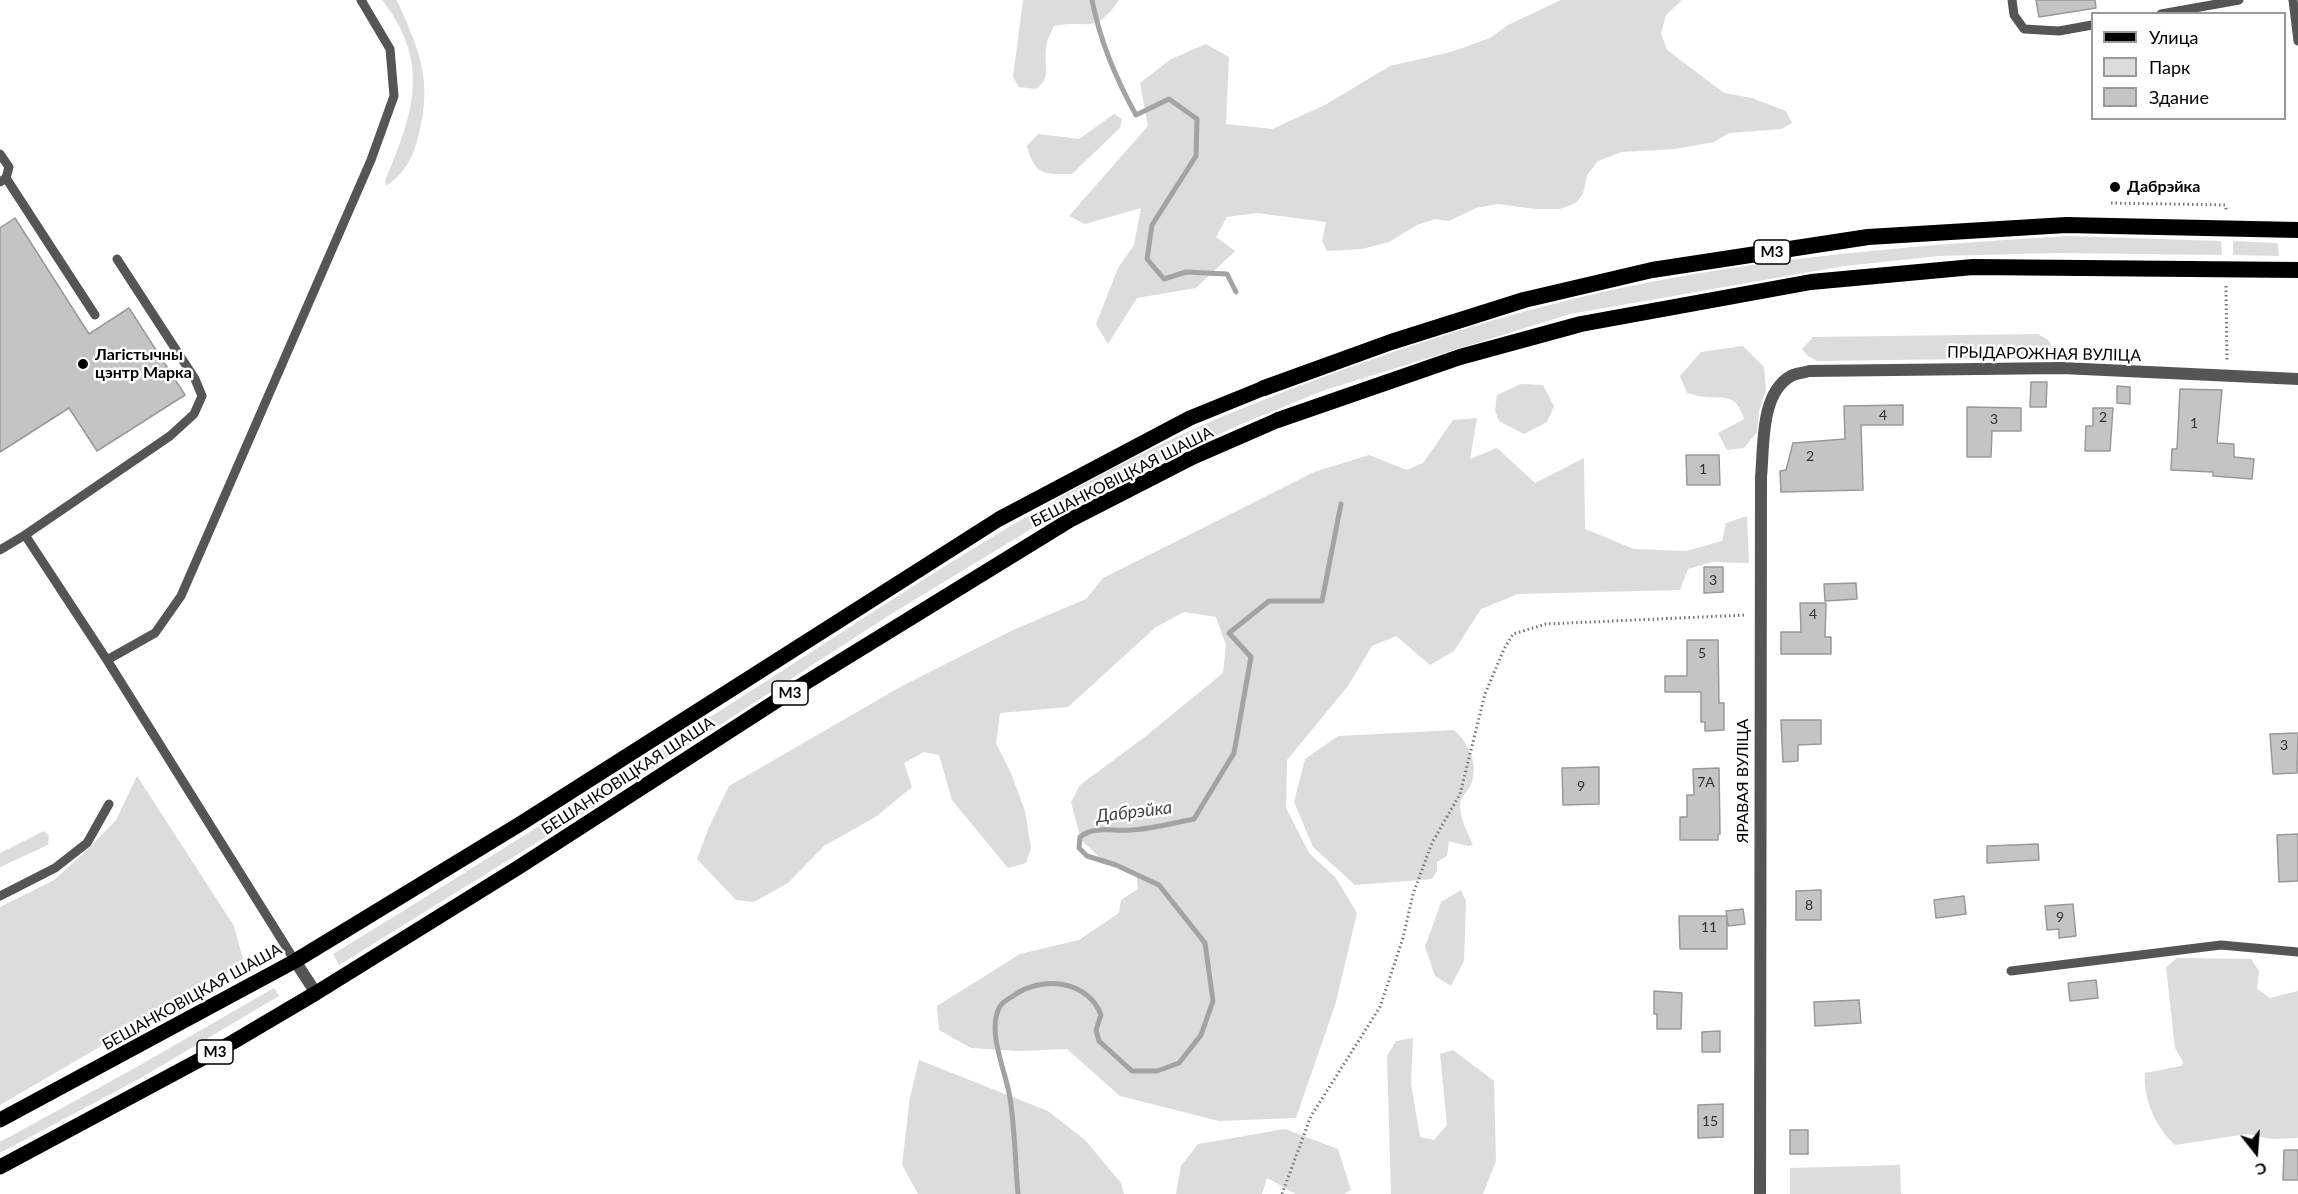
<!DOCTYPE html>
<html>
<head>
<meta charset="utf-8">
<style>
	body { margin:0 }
	#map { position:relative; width:2298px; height:1194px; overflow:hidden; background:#fff; font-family:Lato,sans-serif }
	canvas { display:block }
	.legend { position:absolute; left:2091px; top:12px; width:195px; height:108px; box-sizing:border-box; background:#fff; border:2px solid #999; margin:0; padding:8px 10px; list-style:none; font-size:18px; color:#000 }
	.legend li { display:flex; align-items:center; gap:12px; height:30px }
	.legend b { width:30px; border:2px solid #999 }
	.north { position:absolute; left:2226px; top:1122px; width:60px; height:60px; -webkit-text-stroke:4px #fff; paint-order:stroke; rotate:163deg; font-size:16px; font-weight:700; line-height:24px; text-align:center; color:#000 }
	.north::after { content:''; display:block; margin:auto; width:21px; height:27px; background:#000; clip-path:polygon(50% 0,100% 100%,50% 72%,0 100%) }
</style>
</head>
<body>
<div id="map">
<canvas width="2298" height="1194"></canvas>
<ul class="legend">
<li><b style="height:8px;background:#000"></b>Улица</li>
<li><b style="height:16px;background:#dcdcdc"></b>Парк</li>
<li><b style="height:16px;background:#c4c4c4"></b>Здание</li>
</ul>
<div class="north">С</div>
</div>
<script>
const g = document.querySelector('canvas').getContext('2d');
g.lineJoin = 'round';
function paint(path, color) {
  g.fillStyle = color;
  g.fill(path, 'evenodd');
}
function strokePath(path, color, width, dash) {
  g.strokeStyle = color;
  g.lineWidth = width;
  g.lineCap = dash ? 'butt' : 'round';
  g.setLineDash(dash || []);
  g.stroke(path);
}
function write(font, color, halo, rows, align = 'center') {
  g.font = font + ' Lato,sans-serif';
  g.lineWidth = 5;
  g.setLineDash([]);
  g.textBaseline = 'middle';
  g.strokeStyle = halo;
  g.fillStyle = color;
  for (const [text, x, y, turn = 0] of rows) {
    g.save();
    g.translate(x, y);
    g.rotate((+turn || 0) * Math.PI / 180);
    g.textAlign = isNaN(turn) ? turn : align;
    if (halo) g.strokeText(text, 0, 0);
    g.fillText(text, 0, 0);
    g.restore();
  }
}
paint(new Path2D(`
	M382 0H396L399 5C420 52 432 81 419 133 414 155 406 173 386 186L385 181C413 114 432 64 382 0Z
	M1023 0H1119C1094 36 1089 19 1054 26 1051 33 1046 41 1046 49 1044 66 1052 77 1036 89L1019 87 1013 77Z
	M1561 0H1682L1666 15 1661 33 1667 50 1724 93 1752 98 1786 111 1792 123 1781 129 1729 133 1714 142 1675 149 1622 152 1598 161 1587 175 1583 194 1576 203 1560 209H1536L1498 204 1476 208 1449 221 1435 219 1417 225 1389 242 1362 249 1327 251 1322 241 1326 222 1257 213 1227 217 1216 237 1235 251 1196 288 1137 298 1108 344 1096 324 1118 268 1134 245 1141 208 1085 224 1069 216 1148 126 1140 83 1171 59 1206 44 1229 57 1226 124 1272 129 1325 105 1390 66 1451 52 1490 38 1508 25Z
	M1114 114 1122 119 1120 128 1072 174C1044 174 1035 176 1027 146L1038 134 1079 139Z
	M2068 236 2221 241 2222 255 2057 253 1939 256 1844 266 1570 314 1322 391 1239 425 1140 471 1031 529 888 616 573 820 339 965 333 954C489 859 642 761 796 662 932 574 1069 482 1219 418 1344 366 1489 316 1621 288 1768 257 1918 245 2068 236Z
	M2233 241 2278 243 2279 256 2233 255Z
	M2038 334 2048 340 2052 347 2051 353 2043 358 1817 361 1808 356 1802 349 1813 337Z
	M1743 346 1764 367 1766 390 1759 411 1757 432 1744 448 1727 450 1718 433 1744 419C1735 393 1728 399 1706 397 1700 397 1693 394 1687 393L1680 376 1701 352Z
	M1521 384 1543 385 1554 406 1547 422 1524 434 1499 421 1495 411 1497 395Z
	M1477 418 1470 459 1497 448 1535 483 1584 458 1585 529 1634 549 1686 551 1722 541 1726 523 1747 516 1749 563 1712 562 1688 569 1680 590 1518 594 1481 609 1454 651 1430 665 1396 636 1372 646 1348 686 1287 760 1286 808 1309 853 1336 878 1357 913 1336 1002 1296 1118 1219 1121 1120 1096 1067 1049 1019 1051 971 1048 939 1030 937 1006 1020 954 1079 940 1119 913 1121 900 1138 889 1136 873 1106 863 1081 840 1071 802 1080 785 1146 736 1223 673 1226 645 1216 617 1184 612 1156 627 1068 707 1000 713 996 743 1011 773 1025 811 1031 848 1026 863 1008 868 952 800 939 755 924 752 904 763 912 787 877 816 824 846 788 883 754 902 736 900 697 859 709 827 729 786 902 686 1013 630 1086 599 1103 578 1314 472 1369 455 1407 470 1423 463 1453 420Z
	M1454 730C1469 743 1479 765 1471 784 1469 790 1463 795 1461 800 1457 814 1468 833 1473 845L1468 846 1449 841 1447 856 1437 862V871L1432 879 1355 885 1313 847 1294 802 1305 759 1338 736Z
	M137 776 234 926 244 963 0 1105V907L54 880 84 853 116 820Z
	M44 831 49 836 48 845 0 867V853Z
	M1461 890 1466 901 1464 961 1451 986 1435 976 1425 947 1441 902Z
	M2177 958 2251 959 2259 971 2257 989 2270 998 2298 991V1138L2272 1139 2247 1134 2175 1145C2156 1127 2143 1100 2145 1073L2181 1066 2183 1062 2175 1048 2166 967Z
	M274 988 279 996 139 1079 0 1153V1142L133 1069Z
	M1413 1038 1411 1084 1420 1137 1434 1140 1447 1125 1440 1054 1453 1050 1494 1081 1496 1161 1483 1194H1391L1387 1056 1396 1041Z
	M919 1060 1048 1111 1085 1140 1121 1183 1124 1194H918L902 1165 910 1097Z
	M1285 1129 1338 1149 1351 1190 1344 1194H1296L1267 1178 1262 1194H1176L1181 1166 1198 1144Z
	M1900 1165 1901 1194H1790V1168Z`), '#dcdcdc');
strokePath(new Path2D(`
	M1092 0C1100 41 1116 79 1136 115L1169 99 1197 119 1196 156 1152 225 1147 259 1164 279 1186 272 1227 274 1236 292
	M1018 1194C1015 1162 1015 1129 1010 1098 1006 1071 987 1034 999 1008 1001 1003 1008 999 1013 996 1041 975 1088 980 1101 1015L1096 1030 1099 1041 1132 1071H1157L1179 1063 1201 1035 1213 1001 1205 943 1159 885 1116 865 1087 856 1079 848 1080 837C1095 825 1113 832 1131 830 1152 829 1173 823 1194 819L1234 753 1251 657 1229 633 1269 601H1322L1341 504`), '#a3a3a3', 5);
const building = new Path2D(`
	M2036 0H2095L2096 8 2039 17Z
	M15 218 89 334 129 308 185 395 97 451 69 408 0 452V228Z
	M2031 382H2047L2046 407H2030Z
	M2117 386 2130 387V404L2117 403Z
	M2180 389 2222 390 2217 443 2234 444V457L2254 459 2252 479 2213 476V472L2171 470 2172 449H2177Z
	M1903 405V425H1861L1863 490 1781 492 1780 471 1786 470 1793 443 1845 439 1844 406Z
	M1967 407 2021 408V431H1992L1991 457H1967Z
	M2093 408H2113L2110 451H2085L2086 426H2093Z
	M1686 455H1719L1720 485H1687Z
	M1704 567H1723V592L1704 593Z
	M1856 583 1857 599 1825 601 1824 584Z
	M1800 603H1826L1825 637H1831V654H1781V632H1801Z
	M1687 640H1718L1719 703H1724V730L1705 731V722H1701V692H1665V676H1687Z
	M1781 720H1821V744L1798 745V761L1783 762Z
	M2298 733 2297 773 2273 774 2270 734Z
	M1599 767V804L1563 805 1562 768Z
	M1719 768 1720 834H1718V840H1680V817H1687V795H1694L1693 769Z
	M2298 834V881L2279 882 2277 835Z
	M2038 844 2039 860 1987 863V846Z
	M1821 890V920H1796V891Z
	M1964 896 1966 914 1936 918 1934 900Z
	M2073 904 2076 936 2059 938V929L2047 930 2045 906Z
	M1743 909 1745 924 1728 926 1726 911Z
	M1679 916H1727V949H1680Z
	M2096 980 2098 998 2070 1001 2068 983Z
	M1654 991 1682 993 1681 1029H1657V1014H1654Z
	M1859 1000 1861 1023 1815 1026 1814 1002Z
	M1720 1031V1052H1702V1032Z
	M1723 1104V1137L1698 1138V1105Z
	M1790 1130H1808V1154H1790Z
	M2284 1150H2298V1180H2283Z`);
paint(building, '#c4c4c4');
strokePath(building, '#999', 1.5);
strokePath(new Path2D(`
	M2111 203 2225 205 2227 212
	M2226 286 2227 362
	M1282 1194 1311 1116 1380 1007 1403 938 1413 894 1432 843 1460 794 1485 694 1504 649 1513 634 1546 624 1746 615`), '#777', 3, [1.5, 3]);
strokePath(new Path2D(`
	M2012 0 2014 15 2024 29 2059 31 2092 25
	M2293 0 2298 41
	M2161 14 2239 0
	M0 154 9 167 6 178 0 182
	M6 178 95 315
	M117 259 195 379 202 396 194 414 170 436 25 535 107 660 295 961
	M0 550 25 535
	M107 660 155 633 181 596 371 160 394 96 390 49 361 0
	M0 896 55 868 87 843 109 804
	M2011 971 2221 945 2298 952`), '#555', 9);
strokePath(new Path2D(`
	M295 961 316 993
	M1760 1194 1761 477C1764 447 1760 393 1791 376 1796 373 1804 373 1809 371L2062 368 2298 379`), '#555', 12);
strokePath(new Path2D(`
	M0 1120 295 961 520 824 999 519 1190 418 1264 388
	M0 1167 233 1042 316 993 519 867 784 696 1070 520 1193 457 1278 420`), '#000', 15);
strokePath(new Path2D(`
	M1264 388 1391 342 1524 300 1652 270 1868 237 2066 225 2298 230
	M1278 420 1460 357 1581 324 1811 282 1973 267 2298 270`), '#000', 16);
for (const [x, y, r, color] of [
	[2115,187,6,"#000"],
	[83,364,6,"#000"]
]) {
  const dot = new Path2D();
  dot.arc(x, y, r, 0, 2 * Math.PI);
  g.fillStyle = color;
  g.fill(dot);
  strokePath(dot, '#fff', 2);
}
write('14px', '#313131', null, [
	["4",1883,415],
	["2",2103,417],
	["3",1994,419],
	["1",2194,423],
	["2",1810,456],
	["1",1703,469],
	["3",1713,580],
	["4",1813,614],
	["5",1702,653],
	["3",2284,745],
	["7А",1706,782],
	["9",1581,786],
	["8",1809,905],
	["9",2060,917],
	["11",1709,927],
	["15",1710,1121]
]);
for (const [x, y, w] of [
	[1772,252,36],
	[790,693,36],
	[215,1052,36]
]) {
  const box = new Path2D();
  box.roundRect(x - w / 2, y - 12, w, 24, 4.5);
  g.fillStyle = '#fff';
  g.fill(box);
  strokePath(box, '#000', 1.5);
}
write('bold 15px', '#000', null, [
	["М3",1772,252],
	["М3",790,693],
	["М3",215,1052]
]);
write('bold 16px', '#000', '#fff', [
	["Дабрэйка",2127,187],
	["Лагістычны",95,355],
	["цэнтр Марка",95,373]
], 'left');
write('16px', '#000', '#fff', [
	["ПРЫДАРОЖНАЯ ВУЛІЦА",2044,354,1],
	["БЕШАНКОВІЦКАЯ ШАША",1122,477,-27],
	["БЕШАНКОВІЦКАЯ ШАША",628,776,-33],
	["ЯРАВАЯ ВУЛІЦА",1743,781,-90],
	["БЕШАНКОВІЦКАЯ ШАША",192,997,-29]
]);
write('italic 18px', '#444', '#fff', [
	["Дабрэйка",1134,812,-7]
]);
</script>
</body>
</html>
